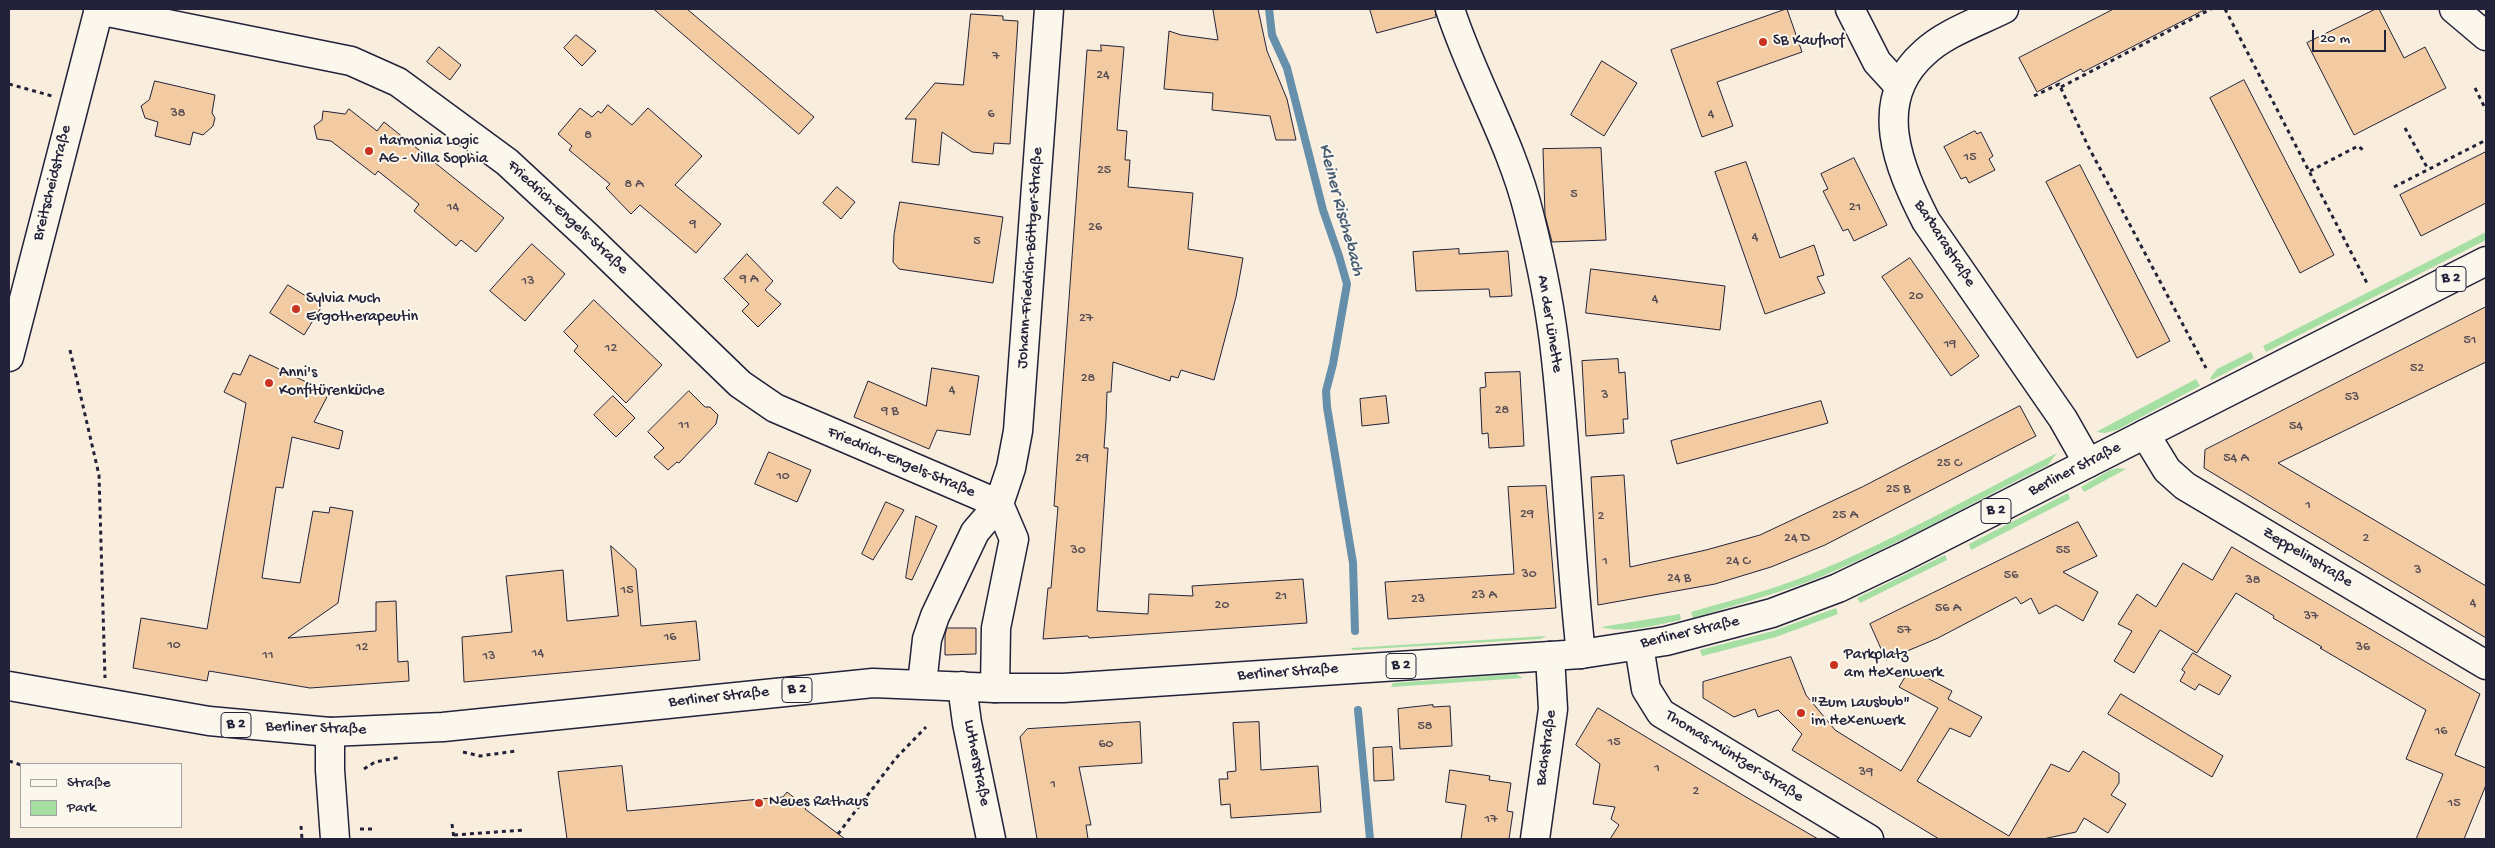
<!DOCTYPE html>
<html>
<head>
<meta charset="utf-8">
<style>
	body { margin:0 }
	#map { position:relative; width:2495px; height:848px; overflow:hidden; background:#f9eedd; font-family:"Gochi Hand",sans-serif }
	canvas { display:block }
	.frame { position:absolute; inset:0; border:10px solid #22223b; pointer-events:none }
	.legend { position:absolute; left:20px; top:763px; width:162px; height:65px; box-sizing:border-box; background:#fbf7ec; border:1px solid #a4a2a5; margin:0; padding:6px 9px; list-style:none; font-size:15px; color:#22223b }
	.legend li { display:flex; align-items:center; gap:10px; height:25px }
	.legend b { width:25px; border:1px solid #a4a2a5 }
	.scale { position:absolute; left:2312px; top:30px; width:74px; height:22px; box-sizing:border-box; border:2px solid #22223b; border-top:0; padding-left:6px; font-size:15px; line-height:18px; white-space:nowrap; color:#22223b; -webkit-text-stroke:4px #fbf7ec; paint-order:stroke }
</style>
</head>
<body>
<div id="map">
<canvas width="2495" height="848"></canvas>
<div class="frame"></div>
<ul class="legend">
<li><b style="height:6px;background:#fbf7ec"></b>Straße</li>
<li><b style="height:14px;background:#a6dfa4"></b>Park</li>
</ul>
<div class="scale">20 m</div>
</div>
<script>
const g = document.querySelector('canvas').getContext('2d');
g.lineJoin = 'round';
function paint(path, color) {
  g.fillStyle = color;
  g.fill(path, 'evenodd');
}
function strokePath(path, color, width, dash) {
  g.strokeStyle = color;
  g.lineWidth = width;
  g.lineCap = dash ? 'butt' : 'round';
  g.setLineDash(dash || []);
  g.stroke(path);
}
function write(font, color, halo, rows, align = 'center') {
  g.font = font + ' "Gochi Hand",sans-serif';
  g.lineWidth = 4;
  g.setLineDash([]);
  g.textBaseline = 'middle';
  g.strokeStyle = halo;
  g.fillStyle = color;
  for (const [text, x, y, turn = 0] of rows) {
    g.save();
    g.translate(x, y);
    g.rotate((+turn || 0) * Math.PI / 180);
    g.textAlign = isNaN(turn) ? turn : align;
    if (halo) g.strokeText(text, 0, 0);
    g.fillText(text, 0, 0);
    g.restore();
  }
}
paint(new Path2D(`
	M2486 232V240L2266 352 2263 346Z
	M2251 352 2254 358 2212 380 2210 378 2217 369Z
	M2196 379 2200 386 2117 430 2105 433 2096 432Z
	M2057 453 2048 465C1973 502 1900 544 1823 576 1780 593 1736 605 1693 618L1691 612C1732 600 1772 590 1811 574 1895 540 1976 494 2057 453Z
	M2117 468 2126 469 2084 492 2081 487 2108 471Z
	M2068 493 2070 499 1971 550 1969 544Z
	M1945 555 1947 560 1860 603 1857 598Z
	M1836 608 1838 614 1776 637 1702 656 1700 650 1773 631Z
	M1680 614 1681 620C1655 625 1627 634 1601 627Z
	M1547 636 1540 639 1353 650 1351 648Z
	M1516 674 1523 678 1391 687 1393 683Z`), '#a6dfa4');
strokePath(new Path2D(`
	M1269 9 1272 35 1287 68 1323 210 1339 256 1347 284 1333 364 1326 391 1327 407 1353 563 1355 631
	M1358 710 1370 839`), '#658faa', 8);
const building = new Path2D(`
	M654 9H687L814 117 799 134Z
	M1229 9H1258L1267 51 1287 99 1296 140H1276L1270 116 1212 110 1213 93 1164 89 1169 31 1181 35 1218 40 1213 10Z
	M1370 9H1435L1436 17 1377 33Z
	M1787 9 1802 52 1717 82 1733 126 1702 137 1671 50Z
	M2114 9H2206L2083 72 2081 69 2037 92 2019 58Z
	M2376 9H2379L2404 58 2425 47 2446 88 2354 135 2307 43Z
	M971 14 1003 16V20L1018 21 1010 144 994 143 993 154 972 152 942 132 939 165 912 162 916 119H905L935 83 963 85Z
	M576 35 596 51 582 66 564 48Z
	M1101 45 1124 47 1117 130 1127 131 1125 160H1130L1128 187 1193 193 1188 249 1243 258 1236 297 1214 380 1181 370 1178 378 1171 376 1170 381 1113 362 1111 392H1107L1106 420 1104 448H1108L1097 611 1148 614 1149 594 1193 596 1192 586 1303 579 1307 623 1089 638 1088 636 1043 639 1048 588H1051L1058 507 1054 506 1087 50 1101 51Z
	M439 47 461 65 450 80 427 62Z
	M1602 61 1637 83 1604 136 1571 115Z
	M2244 80 2334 255 2300 273 2210 98Z
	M155 81 215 95 212 113 215 118 213 126 203 135 193 132 190 145 155 136 158 122 145 118 141 106 149 100Z
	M608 105 632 125 648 108 702 156 675 185 721 224 696 253 640 205 631 214 606 188 610 184 569 150 572 146 558 134 580 108 592 117 598 111 601 113Z
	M349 109 377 131 384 122 504 218 476 252 461 240 456 246 414 211 419 204 378 171 375 175 331 141 317 139 314 126 322 120 323 111 345 114Z
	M1975 131 1977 134 1981 132 1993 156 1989 159 1995 170 1969 183 1966 177 1961 179 1944 147Z
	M1601 148 1606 240 1552 242 1545 215 1543 149Z
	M2486 152V203L2421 236 2400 195Z
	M1854 158 1887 225 1854 241 1848 229 1843 231 1823 191 1828 189 1821 174Z
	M1746 162 1780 258 1814 245 1824 275 1817 277 1825 293 1765 314 1715 172Z
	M2080 165 2170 341 2137 358 2046 182Z
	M837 187 855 202 841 219 823 203Z
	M900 202 1003 217 993 283 899 269 893 262 894 235Z
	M532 244 565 274 525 321 490 291Z
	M1459 249V254L1508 251 1512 296 1490 297 1489 289 1416 291 1413 252Z
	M747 254 773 281 765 290 781 304 758 327 742 311 749 304 724 279Z
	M1910 258 1979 356 1951 376 1882 277Z
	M1591 269 1725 286 1720 330 1586 313Z
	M288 285 322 306 304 335 270 313Z
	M594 300 662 365 626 403 574 351 578 346 564 332Z
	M2486 307V362L2278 463 2486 586V638L2204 468 2205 450Z
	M250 355 329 393 314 422 343 431 339 449 292 437 283 488 276 487 262 578 300 583 313 511 329 513 330 507 353 511 338 603 288 638 376 631V602L396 601 398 662 408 661 409 681 310 688 209 671 207 681 133 668 141 618 207 629 246 403 224 392 233 373 240 375Z
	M1618 359 1619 373 1625 372 1628 419H1623L1624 433 1586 436 1582 361Z
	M932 368 979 376 970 435 937 430 929 449 854 417 868 381 926 406Z
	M1520 372 1524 446 1489 448 1488 433 1482 434 1480 388 1486 387 1485 373Z
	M689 391 705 407H710L718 415 716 424 679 463 677 462 668 470 654 457 664 448 648 432Z
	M613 396 635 418 616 437 594 415Z
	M1386 396 1389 423 1362 426 1360 399Z
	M1821 401 1828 423 1677 464 1671 441Z
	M2020 406 2036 436 1825 545 1771 567 1715 584 1598 605 1591 477 1624 475 1630 567 1706 550 1760 535 1862 487Z
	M769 452 811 470 797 502 755 484Z
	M1546 486 1556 608 1388 619 1385 582 1514 574 1508 487Z
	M886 502 904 510 873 560 862 554Z
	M916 516 937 526 912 580 906 578Z
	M2078 522 2097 556 2063 572 2098 592 2083 621 2056 605 2039 614 2031 598 2021 604 2016 597 1938 638 1886 660 1870 624Z
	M611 546 636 569 641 626 696 621 700 660 464 682 462 637 512 632 506 576 563 570 567 621 618 616Z
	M2232 547 2480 694 2455 755 2486 768V785L2464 839H2416L2443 774 2406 759 2426 710 2320 648 2322 647 2273 618 2274 616 2236 593 2197 653 2160 630 2134 673 2114 661 2132 631 2118 624 2137 594 2156 607 2183 563 2212 580Z
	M947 628H976V654L945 655V636Z
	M2193 653 2231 676 2219 695 2199 684 2195 690 2180 681 2185 672 2182 670Z
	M1791 657 1806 695 1835 730 1901 771 1938 708 1899 687 1910 669 1952 691 1948 699 1982 717 1970 737 1950 728 1917 781 2009 836 2051 764 2069 772 2083 751 2119 773V783L2111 795 2126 804 2108 833 2084 818 2076 832 2043 839H1939L1792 750 1802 734 1778 710 1758 717 1755 709 1734 717 1703 698V682Z
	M2121 694 2223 756 2212 777 2108 714Z
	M1433 705V707L1450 706 1452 746 1400 749 1398 709Z
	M1598 708 1746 797 1818 839H1610L1619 825 1611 819 1615 807 1593 804 1600 764 1576 745Z
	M1140 722 1142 763 1079 767 1091 825H1086L1088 839H1037L1020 737 1027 729Z
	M1259 722 1261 770 1318 766 1321 812 1231 818 1230 804 1221 805 1219 779H1228L1227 772 1236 771 1233 723Z
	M1392 747 1394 780 1374 781 1373 748Z
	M622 766 627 811 783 797 787 792 806 807 805 809 845 839H567L558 772Z
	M1450 770 1490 776 1489 780 1511 783 1507 811 1513 812 1509 839H1461L1466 805 1446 802Z`);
paint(building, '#f2cba2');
strokePath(building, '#22223b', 1);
const minor = new Path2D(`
	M1450 9C1472 78 1512 143 1529 214 1541 261 1551 311 1556 359 1567 457 1570 556 1581 654
	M1850 9 1877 62 1899 86
	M2004 9C1978 22 1945 33 1924 53 1870 101 1899 168 1926 221L2063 419 2088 463
	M2454 9 2486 36
	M98 10 351 61 398 82 507 162 587 236 740 384 775 408 999 504
	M9 357 99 9
	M2145 434 2167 470 2185 486 2486 665
	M1639 646 1646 689 1661 713 1869 839
	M922 684 927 639 935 616 975 532 999 504 1011 468 1018 431 1049 9
	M962 686 967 723 991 839
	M995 688 996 628 1014 539 999 504
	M330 732V770L335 839
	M1535 839 1553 709 1550 656`);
const major = new Path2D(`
	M9 686 209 721 330 732 443 727 873 683 995 688H1063L1581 654 1666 641 1772 613 1838 588 1903 557 2486 261`);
strokePath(minor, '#22223b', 31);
strokePath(major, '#22223b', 31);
strokePath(new Path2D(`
	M2225 9 2368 285
	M9 84 52 96
	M2061 87 2211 9
	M2475 88 2486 110
	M2034 96 2059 84 2088 146 2206 368
	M2405 128 2428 169
	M2310 171 2358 146 2363 150
	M2394 187 2486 140
	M70 350 99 475 105 678
	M463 752 480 756 516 751
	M9 761 21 765
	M364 769 375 762 401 757
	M452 824 454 839
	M301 826 302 839
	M360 829H375
	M838 834 896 758 926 727
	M454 835 524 830`), '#22223b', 3, [4, 4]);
strokePath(minor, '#fbf7ec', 28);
strokePath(major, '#fbf7ec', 28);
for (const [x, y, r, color] of [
	[1763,42,5,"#c8321e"],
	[369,151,5,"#c8321e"],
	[296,309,5,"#c8321e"],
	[269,383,5,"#c8321e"],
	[1834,665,5,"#c8321e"],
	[1801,713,5,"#c8321e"],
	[759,803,5,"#c8321e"]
]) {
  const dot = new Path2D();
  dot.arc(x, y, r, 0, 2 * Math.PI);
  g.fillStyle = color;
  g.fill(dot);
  strokePath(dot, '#fbf7ec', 2);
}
write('14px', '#564c55', null, [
	["7",996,57],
	["24",1103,76],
	["38",178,114],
	["6",991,115],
	["4",1711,115],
	["8",588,136],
	["15",1970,158],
	["25",1104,171],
	["8 A",634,185],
	["5",1574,195],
	["14",453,208],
	["21",1855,208],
	["9",693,225],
	["26",1095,228],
	["4",1755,238],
	["5",977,242],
	["9 A",749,280],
	["13",528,282],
	["20",1916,297],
	["4",1655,300],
	["27",1086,319],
	["51",2470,341],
	["19",1950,345],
	["12",611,349],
	["52",2417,369],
	["28",1088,379],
	["4",952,391],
	["3",1605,396],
	["53",2352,398],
	["28",1502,411],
	["9 B",890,412],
	["11",684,426],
	["54",2296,427],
	["29",1082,459],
	["54 A",2236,459],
	["25 C",1949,464],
	["10",783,477],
	["25 B",1898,490],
	["1",2308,506],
	["29",1527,515],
	["25 A",1845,516],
	["2",1601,517],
	["24 D",1797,539],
	["2",2366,539],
	["30",1078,551],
	["55",2063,551],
	["1",1605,562],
	["24 C",1738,562],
	["3",2418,571],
	["30",1529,575],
	["56",2011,576],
	["24 B",1679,579],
	["38",2253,581],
	["15",627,591],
	["23 A",1484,596],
	["21",1281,597],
	["23",1418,600],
	["4",2473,604],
	["20",1222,606],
	["56 A",1948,609],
	["37",2311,617],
	["57",1904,631],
	["16",670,638],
	["10",174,646],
	["12",362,648],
	["36",2363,648],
	["14",538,654],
	["11",268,656],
	["13",489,657],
	["58",1425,727],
	["16",2441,732],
	["15",1614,743],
	["60",1106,745],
	["1",1657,769],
	["39",1866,773],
	["1",1053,785],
	["2",1696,792],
	["15",2454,804],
	["17",1491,820]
]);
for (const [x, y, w] of [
	[2451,279,30],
	[1996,511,30],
	[1401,666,30],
	[797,690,30],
	[236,725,30]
]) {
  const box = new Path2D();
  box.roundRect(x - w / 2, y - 12.5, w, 25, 4);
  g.fillStyle = '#fbf7ec';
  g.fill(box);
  strokePath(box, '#22223b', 1);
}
write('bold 15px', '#22223b', null, [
	["B 2",2451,279],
	["B 2",1996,511],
	["B 2",1401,666],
	["B 2",797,690],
	["B 2",236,725]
]);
write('16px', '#22223b', '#fbf7ec', [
	["SB Kaufhof",1773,42],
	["Harmonia Logic",379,142],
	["AG - Villa Sophia",379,160],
	["Sylvia Much",306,300],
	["Ergotherapeutin",306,318],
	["Anni's",279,374],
	["Konfitürenküche",279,392],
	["Parkplatz",1844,656],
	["am Hexenwerk",1844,674],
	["\"Zum Lausbub\"",1811,704],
	["im Hexenwerk",1811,722],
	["Neues Rathaus",769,803]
], 'left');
write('16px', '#22223b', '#fbf7ec', [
	["Breitscheidstraße",53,183,-76],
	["Friedrich-Engels-Straße",567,218,43],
	["Barbarastraße",1944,244,57],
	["Johann-Friedrich-Böttger-Straße",1031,258,-86],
	["An der Lünette",1549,324,81],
	["Friedrich-Engels-Straße",901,463,23],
	["Berliner Straße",2075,470,-27],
	["Zeppelinstraße",2307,558,31],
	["Berliner Straße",1690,633,-13],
	["Berliner Straße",1288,673,-4],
	["Berliner Straße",719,698,-6],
	["Berliner Straße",316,729,2],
	["Bachstraße",1547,748,-82],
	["Thomas-Müntzer-Straße",1734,757,32],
	["Lutherstraße",976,763,79]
]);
write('italic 18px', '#445972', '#fbf7ec', [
	["Kleiner Rischebach",1340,210,75]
]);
</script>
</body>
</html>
